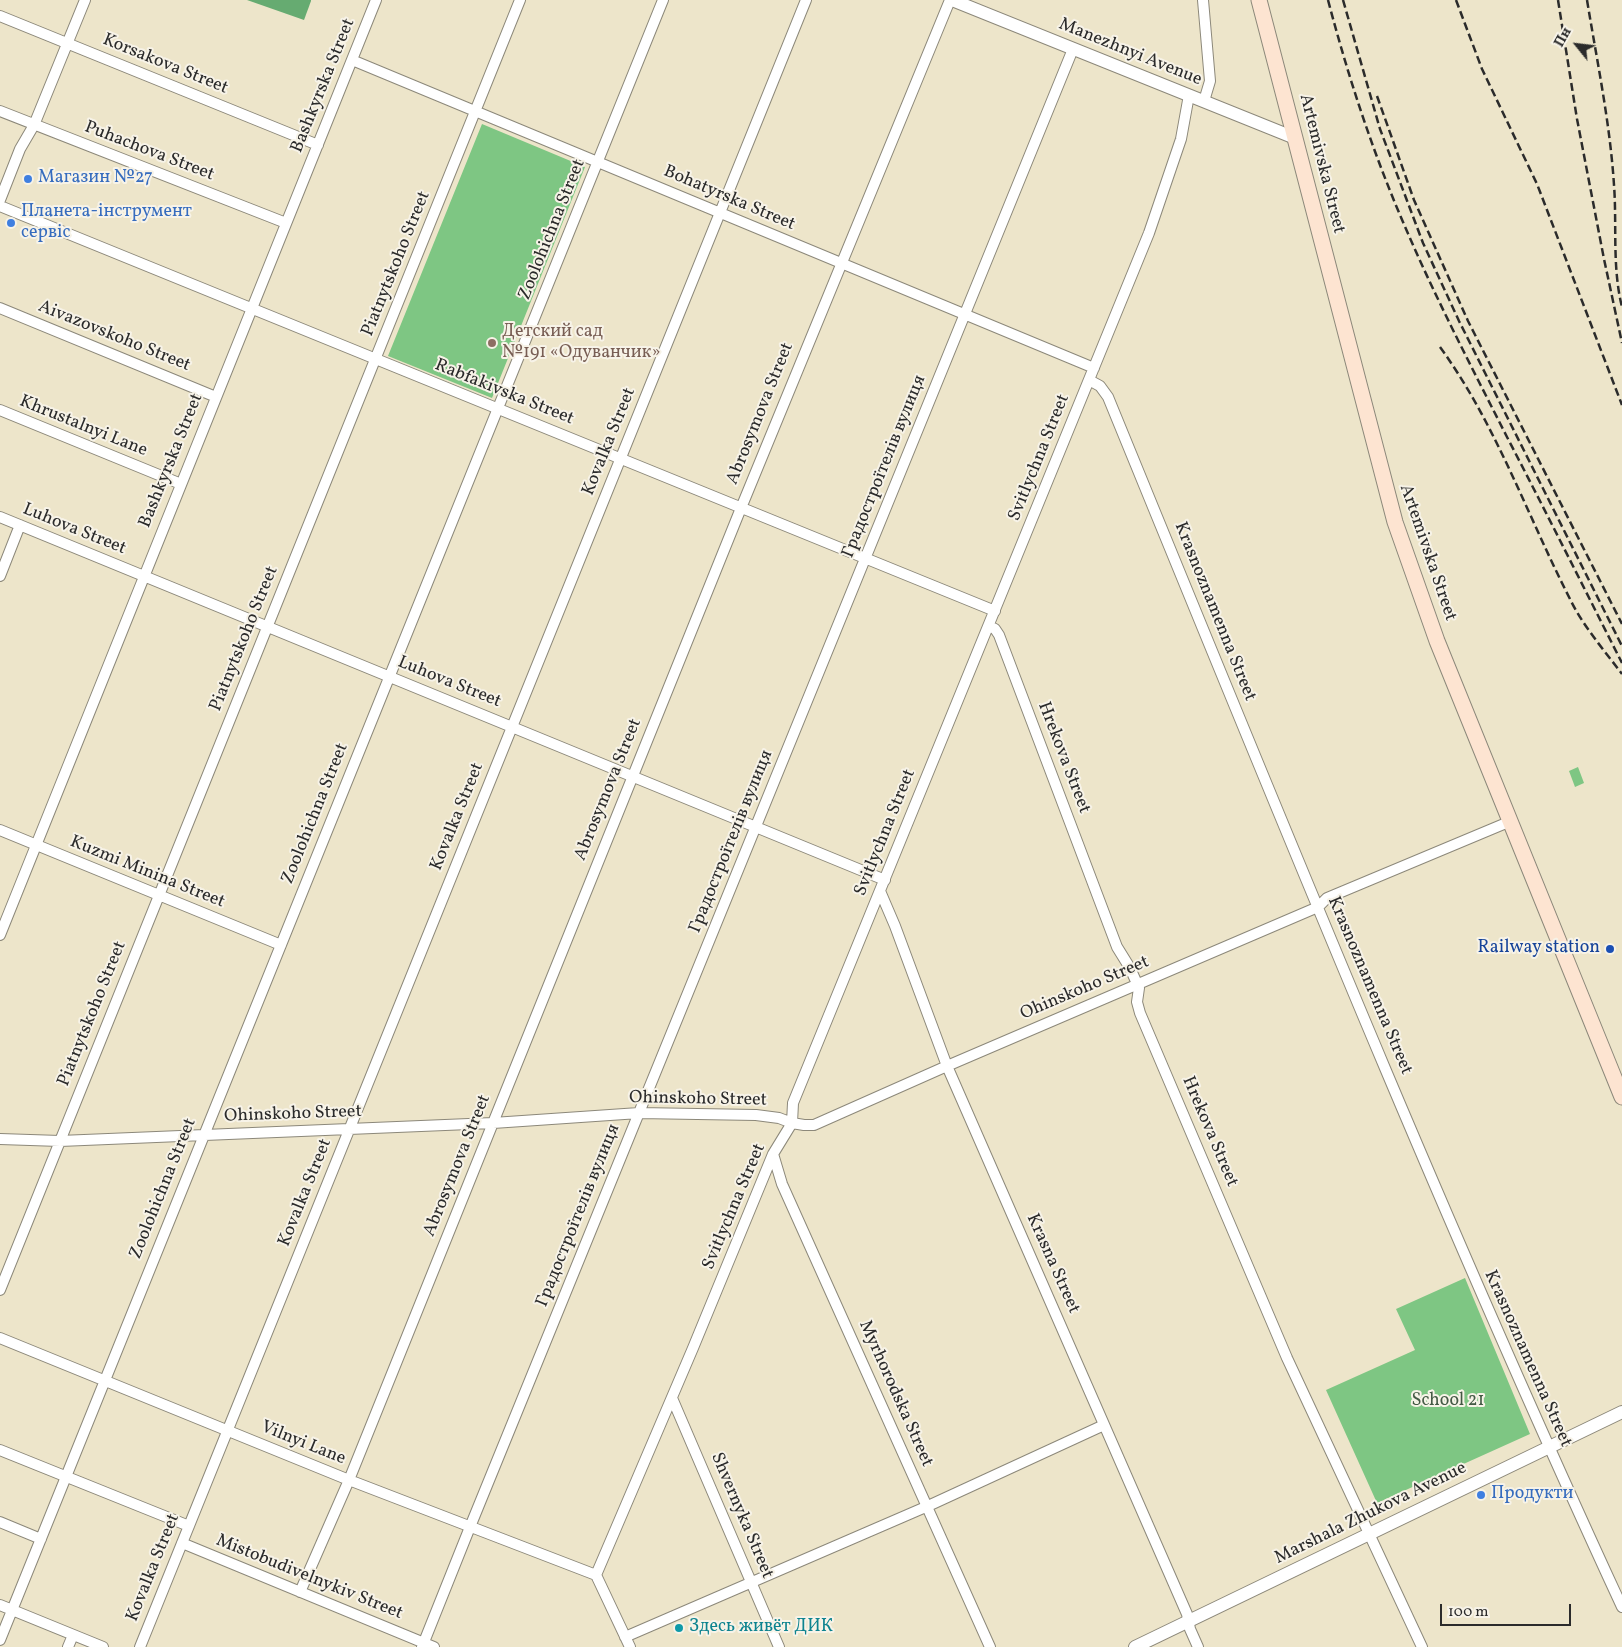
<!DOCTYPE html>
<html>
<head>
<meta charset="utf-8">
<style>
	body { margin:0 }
	#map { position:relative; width:1622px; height:1647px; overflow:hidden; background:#ede5ca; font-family:Vollkorn,serif }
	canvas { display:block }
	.north { position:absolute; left:1552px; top:20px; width:50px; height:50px; -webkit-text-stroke:4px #f7f3e8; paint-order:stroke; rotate:299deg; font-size:14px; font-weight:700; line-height:20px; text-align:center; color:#2b2b2b }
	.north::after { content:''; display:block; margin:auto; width:18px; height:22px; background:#2b2b2b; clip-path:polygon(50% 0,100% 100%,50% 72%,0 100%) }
	.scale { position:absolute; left:1440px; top:1604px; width:131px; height:22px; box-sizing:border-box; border:2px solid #2b2b2b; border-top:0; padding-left:6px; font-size:15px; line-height:18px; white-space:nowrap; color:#2b2b2b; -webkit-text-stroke:4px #f7f3e8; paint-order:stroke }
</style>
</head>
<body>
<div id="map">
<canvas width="1622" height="1647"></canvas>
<div class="north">Пн</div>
<div class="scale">100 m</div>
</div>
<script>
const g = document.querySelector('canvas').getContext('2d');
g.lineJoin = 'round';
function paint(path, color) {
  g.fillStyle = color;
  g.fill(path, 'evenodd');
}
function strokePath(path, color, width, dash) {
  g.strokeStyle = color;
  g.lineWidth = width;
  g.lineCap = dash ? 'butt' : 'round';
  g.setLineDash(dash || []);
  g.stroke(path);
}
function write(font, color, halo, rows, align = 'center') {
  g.font = font + ' Vollkorn,serif';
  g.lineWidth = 4;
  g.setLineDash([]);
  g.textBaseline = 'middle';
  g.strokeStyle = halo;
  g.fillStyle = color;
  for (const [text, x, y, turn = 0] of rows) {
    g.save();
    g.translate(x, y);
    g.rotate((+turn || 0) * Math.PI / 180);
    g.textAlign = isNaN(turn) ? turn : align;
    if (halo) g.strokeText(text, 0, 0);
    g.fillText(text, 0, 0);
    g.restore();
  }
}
paint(new Path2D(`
	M482 124 585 167 492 398 388 356Z
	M1578 767 1584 783 1575 787 1569 771Z
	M1465 1278 1530 1434 1377 1503 1326 1390 1415 1350 1396 1309Z`), '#7ec683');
paint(new Path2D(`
	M247 0H311V1L304 20Z`), '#66ab71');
const minor = new Path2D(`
	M1203 0 1210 81 1204 101
	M0 16 318 145
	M352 60 1094 368
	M0 111 286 223
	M0 200 20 149 34 125 85 0
	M0 206 995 611
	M0 308 216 397
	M1089 380 1100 386 1108 397C1274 802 1438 1209 1622 1607
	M0 410 181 484
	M0 517 885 880
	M0 576 20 525
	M989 626 995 629 999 635 1117 947 1130 968 1139 988 1137 1002 1140 1013 1287 1358 1422 1647
	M0 830 281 945
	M880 891 895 926 947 1066 1187 1614 1190 1629 1198 1647
	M0 935 376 0
	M0 1139 60 1141 349 1129 493 1123 639 1113 756 1115 779 1118 792 1123 804 1125H814L947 1066 1318 907 1327 898 1511 821
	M773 1154 782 1184 990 1647
	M0 1290 520 0
	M0 1338 349 1480 596 1575
	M672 1398 779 1647
	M0 1450 189 1526
	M0 1522 41 1539
	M182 1543 434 1647
	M596 1575 693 1348 773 1154 792 1123 793 1103 1149 233 1181 139 1189 95
	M596 1575 630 1647
	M300 1592 349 1480 741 508 950 0
	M0 1605 103 1647
	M625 1637 928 1506 1104 1425
	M0 1640 663 0
	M68 1647 73 1635
	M140 1647 806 0
	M422 1647 470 1527 1073 49`);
const tertiary = new Path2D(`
	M952 0 1295 138
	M1135 1647 1622 1412`);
const secondary = new Path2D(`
	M1259 0 1395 522 1437 641 1622 1097`);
strokePath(minor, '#8c887a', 12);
strokePath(tertiary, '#8c887a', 14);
strokePath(secondary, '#8c887a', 17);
strokePath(minor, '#fff', 10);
strokePath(tertiary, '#fff', 12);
strokePath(secondary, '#fde4d1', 15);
strokePath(new Path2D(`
	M1328 0C1348 76 1372 150 1403 222 1434 295 1471 366 1507 437 1546 512 1584 588 1622 663
	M1343 0 1380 129 1423 243 1459 321 1622 646
	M1456 0 1482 69 1537 184 1622 405
	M1558 0 1577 119 1604 259 1622 343
	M1587 0C1597 61 1610 123 1614 185 1617 225 1612 267 1622 307
	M1377 96 1414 200 1468 321 1622 624
	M1440 347C1496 424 1527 515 1570 599 1583 626 1604 650 1622 674`), '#2b2b2b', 2.5, [8, 4]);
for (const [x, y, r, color] of [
	[28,179,5,"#3f7fe0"],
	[11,223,5,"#3f7fe0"],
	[492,343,5,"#8d6e63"],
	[1610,949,5,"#1a4fb4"],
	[1481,1495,5,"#3f7fe0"],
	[679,1628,5,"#0f9aa8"]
]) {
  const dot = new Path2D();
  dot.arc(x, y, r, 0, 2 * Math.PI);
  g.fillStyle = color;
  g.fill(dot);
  strokePath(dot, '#f7f3e8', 2);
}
write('18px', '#2b2b2b', '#f7f3e8', [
	["Manezhnyi Avenue",1130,53,22],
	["Korsakova Street",165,65,22],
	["Bashkyrska Street",324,86,-68],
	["Puhachova Street",149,152,21],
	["Artemivska Street",1321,164,76],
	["Bohatyrska Street",729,199,23],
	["Zoolohichna Street",553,230,-68],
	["Piatnytskoho Street",397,264,-68],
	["Aivazovskoho Street",114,337,22],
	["Rabfakivska Street",504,393,22],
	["Abrosymova Street",761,414,-68],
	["Khrustalnyi Lane",83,427,22],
	["Kovalka Street",610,442,-68],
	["Svitlychna Street",1040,458,-68],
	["Bashkyrska Street",172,461,-68],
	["Градостроїтелiв вулиця",885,467,-68],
	["Luhova Street",74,530,22],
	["Artemivska Street",1427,553,71],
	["Krasnoznamenna Street",1214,612,68],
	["Piatnytskoho Street",245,639,-68],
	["Luhova Street",449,683,22],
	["Hrekova Street",1063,758,69],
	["Abrosymova Street",609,790,-68],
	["Zoolohichna Street",316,814,-68],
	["Kovalka Street",458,817,-68],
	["Svitlychna Street",886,833,-68],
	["Градостроїтелiв вулиця",732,842,-68],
	["Kuzmi Minina Street",147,873,22],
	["Krasnoznamenna Street",1369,986,67],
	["Ohinskoho Street",1085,989,-23],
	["Piatnytskoho Street",93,1014,-68],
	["Ohinskoho Street",698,1100,1],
	["Ohinskoho Street",293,1115,-2],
	["Hrekova Street",1209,1132,67],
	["Abrosymova Street",458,1166,-68],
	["Zoolohichna Street",164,1189,-68],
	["Kovalka Street",306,1193,-68],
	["Svitlychna Street",735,1207,-67],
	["Градостроїтелiв вулиця",579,1216,-68],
	["Krasna Street",1052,1264,66],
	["Krasnoznamenna Street",1527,1359,66],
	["Myrhorodska Street",895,1394,66],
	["Vilnyi Lane",303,1444,22],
	["Marshala Zhukova Avenue",1371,1514,-26],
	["Shvernyka Street",741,1516,67],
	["Kovalka Street",154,1568,-68],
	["Mistobudivelnykiv Street",309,1578,22]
]);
write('18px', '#366cbe', '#f7f3e8', [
	["Магазин №27",38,179],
	["Планета-інструмент",21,213],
	["сервіс",21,234],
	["Продукти",1491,1495]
], 'left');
write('18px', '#785e54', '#f7f3e8', [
	["Детский сад",502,333],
	["№191 «Одуванчик»",502,354]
], 'left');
write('18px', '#164399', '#f7f3e8', [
	["Railway station",1600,949]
], 'right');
write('18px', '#445a45', '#f7f3e8', [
	["School 21",1448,1402]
]);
write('18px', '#0d838f', '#f7f3e8', [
	["Здесь живёт ДИК",689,1628]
], 'left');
</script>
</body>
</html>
